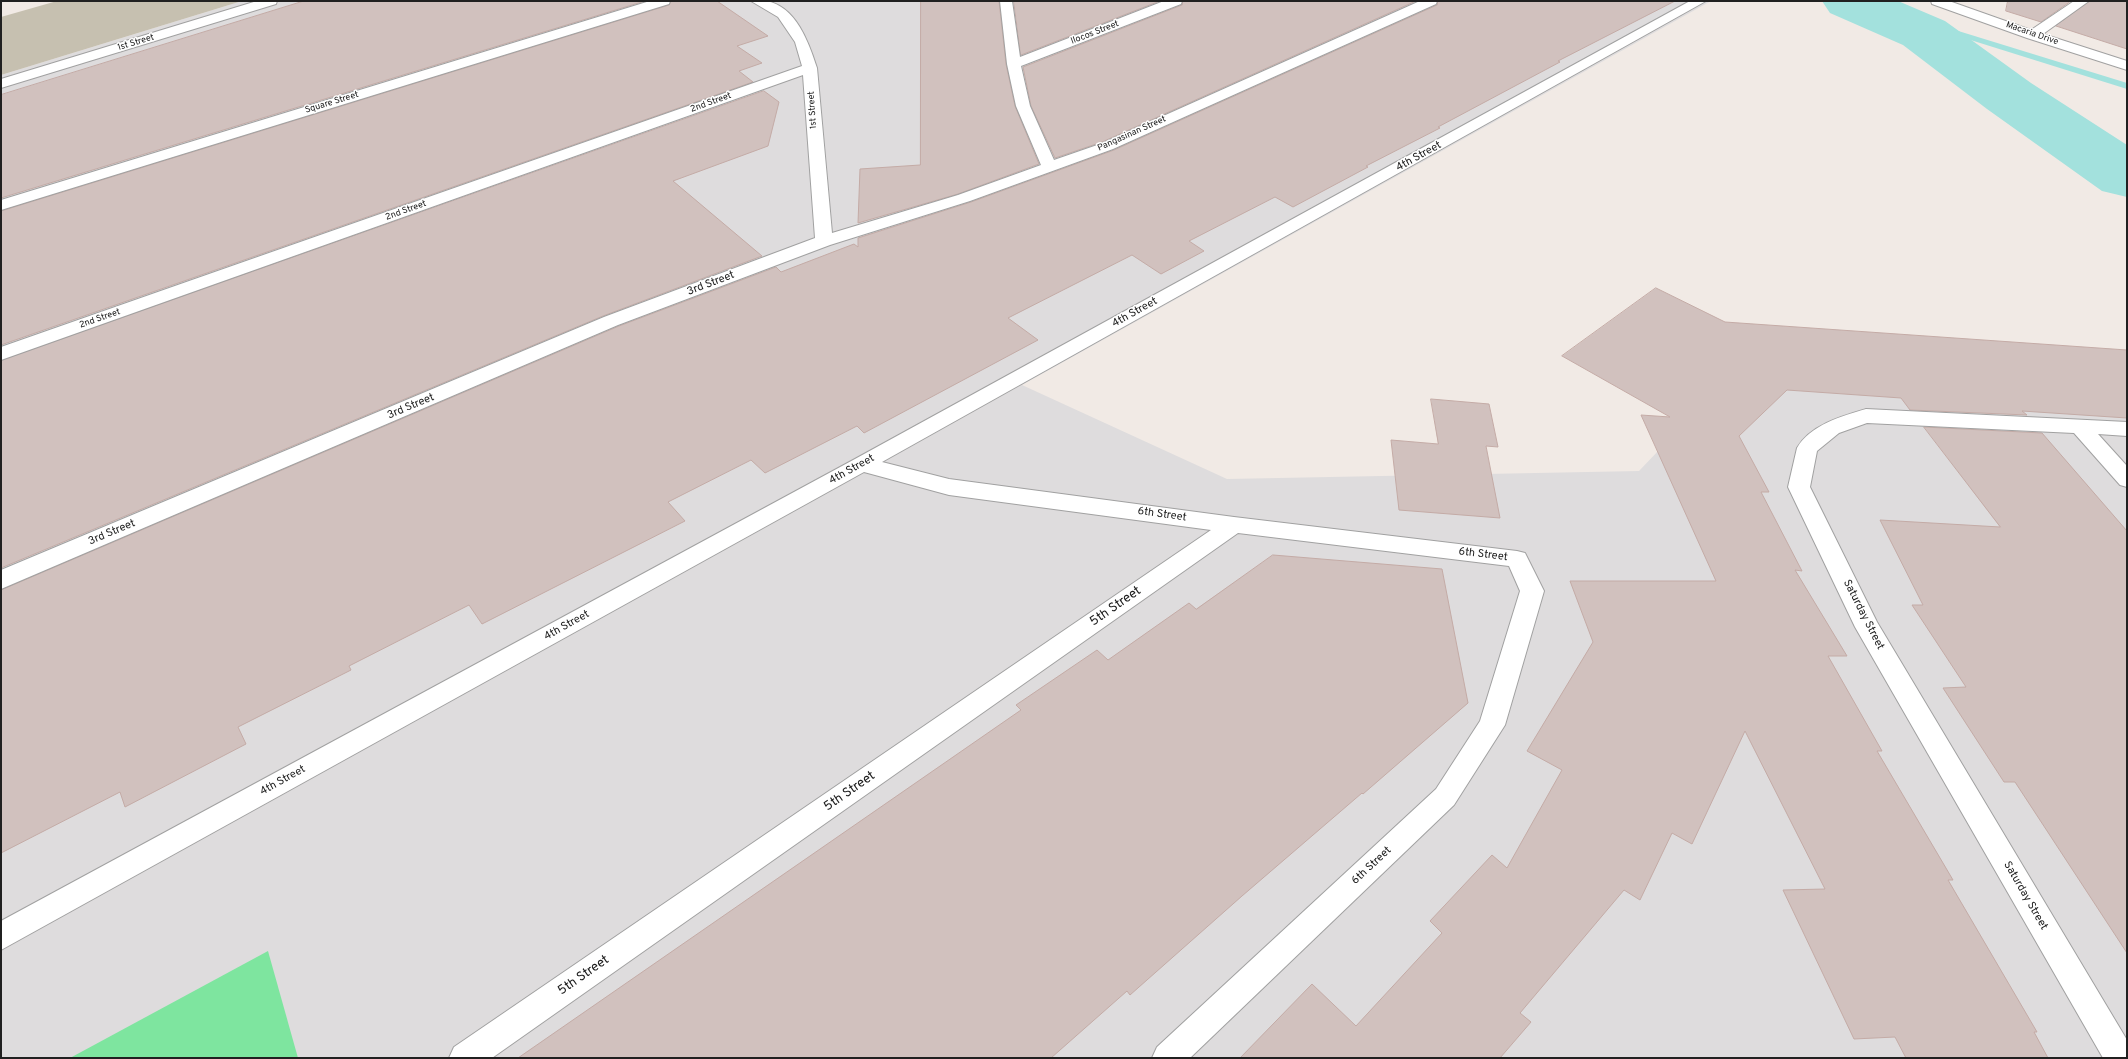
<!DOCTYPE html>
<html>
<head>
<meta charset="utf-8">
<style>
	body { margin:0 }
	#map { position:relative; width:2128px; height:1059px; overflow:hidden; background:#f1eae5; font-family:Overpass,sans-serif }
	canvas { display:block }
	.frame { position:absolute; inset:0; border:2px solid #202020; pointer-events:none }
</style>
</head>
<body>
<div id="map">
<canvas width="2128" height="1059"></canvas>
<div class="frame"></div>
</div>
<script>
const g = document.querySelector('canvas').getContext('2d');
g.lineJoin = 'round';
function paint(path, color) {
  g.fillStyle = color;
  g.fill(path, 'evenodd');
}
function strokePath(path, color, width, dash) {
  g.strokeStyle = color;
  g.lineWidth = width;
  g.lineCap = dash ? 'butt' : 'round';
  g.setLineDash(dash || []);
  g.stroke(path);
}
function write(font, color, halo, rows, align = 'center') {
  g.font = font + ' Overpass,sans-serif';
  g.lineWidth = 3;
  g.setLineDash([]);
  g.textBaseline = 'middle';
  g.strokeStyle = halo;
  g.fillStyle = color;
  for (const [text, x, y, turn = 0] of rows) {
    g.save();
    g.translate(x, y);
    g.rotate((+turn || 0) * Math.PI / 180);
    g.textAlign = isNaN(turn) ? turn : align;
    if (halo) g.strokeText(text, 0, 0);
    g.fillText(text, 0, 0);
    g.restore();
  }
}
paint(new Path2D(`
	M242 1H1711L1022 385 1227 479 1639 471 1760 344 2127 371V1058H1V75Z`), '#dedcdd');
paint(new Path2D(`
	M57 1H242L1 75V17Z`), '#c6c0b0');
paint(new Path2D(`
	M268 951 298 1058H70Z`), '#7ee59f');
paint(new Path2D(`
	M1846 1H1861L2127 83V89Z`), '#a3e1dd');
paint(new Path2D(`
	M1822 1H1898L1945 21 2031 83 2127 145V197L2102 191 1987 109 1903 45 1830 13Z`), '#a3e1dd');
const building = new Path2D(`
	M304 1H645L1 198V95Z
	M671 1H717L768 36 737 46 762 63 739 71 753 82 1 345V211L669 5Z
	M921 1H999L1006 64 1015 106 1039 164 958 194 858 223 860 169 920 165Z
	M1014 1H1160L1021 55Z
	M1183 1H1416L1102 142 1055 158 1031 106 1023 67 1182 5Z
	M1438 1H1675L1558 61 1560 62 1438 127 1440 128 1366 166 1368 167 1293 207 1275 197 1189 241 1204 251 1161 274 1132 255 1008 318 1038 340 864 433 857 426 765 473 751 460 668 502 685 521 482 624 469 605 349 666 351 670 238 727 246 744 125 807 120 792 1 853V590L619 326 776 267 781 272 854 244 858 247V238L971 202 1114 150 1437 5Z
	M2008 1H2071L2041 22 2006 11Z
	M2090 1H2127V49L2056 26Z
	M764 91 779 102 768 146 673 181 762 256 603 316 1 568V361Z
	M1656 288 1725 322 2127 350V418L2022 411 2027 415 1910 410 1901 398 1787 390 1739 436 1769 492H1761L1802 571 1795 570 1847 656H1828L1882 751H1877L1953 880H1948L2037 1032H2034L2048 1058H1906L1895 1037 1854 1039 1783 890 1825 889 1745 731 1692 844 1672 833 1640 900 1624 890 1520 1013 1531 1022 1500 1058H1240L1312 984 1356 1026 1442 933 1430 921 1492 855 1507 868 1562 770 1527 751 1593 642 1570 581H1716L1641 415 1670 417 1562 356Z
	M1431 399 1489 404 1498 447 1486 446 1500 518 1399 510 1391 440 1438 444Z
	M1924 427 2042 433 2127 531V953L2015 782H2004L1943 688 1966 687 1912 605H1923L1880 520 2000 527Z
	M1273 555 1442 569 1468 703 1363 794 1362 793 1242 896 1130 995 1127 991 1051 1058H518L1021 710 1016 705 1097 650 1108 660 1189 603 1196 609Z`);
paint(building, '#d1c1be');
strokePath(building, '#c4aba6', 1);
const minor = new Path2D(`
	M257 1H277L276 4 1 88V79Z
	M650 1H670L669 4 1 210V200Z
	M751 1C756 1 761 0 766 1 796 6 809 43 817 68L832 233 958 195 1041 165 1016 106 1007 64 1000 1H1012L1020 57 1164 1H1182L1181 4 1021 66 1030 106 1054 160 1103 143 1420 1H1437L1436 4 1113 149 970 201 830 245 618 325 1 589V570L604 317 815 238 803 75 1 360V347L802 66 795 42 778 17Z
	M1690 1H1706L882 462 949 479 1234 517 1517 551 1525 553 1544 591 1505 725 1454 805 1190 1058H1152L1157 1047 1436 789 1480 721 1520 591 1509 566 1238 533 492 1058H449L454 1047 1211 530 949 495 864 472 1 950V921L855 459Z
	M1931 1H1949L2031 30 2074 1H2089L2043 34 2127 61V70L2027 38 1932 4Z
	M1866 409 2127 422V436L2098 434 2127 466V487L2120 485 2074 433 1867 423 1839 433 1817 451 1810 487 1877 622 2127 1040V1058H2103L1855 627 1788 487 1797 448C1810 425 1842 416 1866 409Z`);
strokePath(minor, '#a1a1a1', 2);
paint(minor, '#fff');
write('9px', '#202020', '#fff', [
	["Ilocos Street",1095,33,-21],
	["Macaria Drive",2032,34,19],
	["1st Street",136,43,-17],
	["Square Street",332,103,-17],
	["2nd Street",711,103,-20],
	["1st Street",813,110,-94],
	["Pangasinan Street",1132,134,-24],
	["2nd Street",406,211,-20],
	["2nd Street",100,319,-19]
]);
write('11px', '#202020', '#fff', [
	["4th Street",1419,157,-29],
	["3rd Street",711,284,-21],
	["4th Street",1135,313,-29],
	["3rd Street",411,407,-23],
	["4th Street",852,470,-29],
	["6th Street",1162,515,8],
	["3rd Street",112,533,-23],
	["6th Street",1483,555,7],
	["Saturday Street",1863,615,63],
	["4th Street",567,626,-29],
	["4th Street",283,781,-29],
	["6th Street",1372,866,-43],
	["Saturday Street",2025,896,60]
]);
write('13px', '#202020', '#fff', [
	["5th Street",1116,607,-35],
	["5th Street",850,792,-35],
	["5th Street",584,976,-35]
]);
</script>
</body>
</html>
